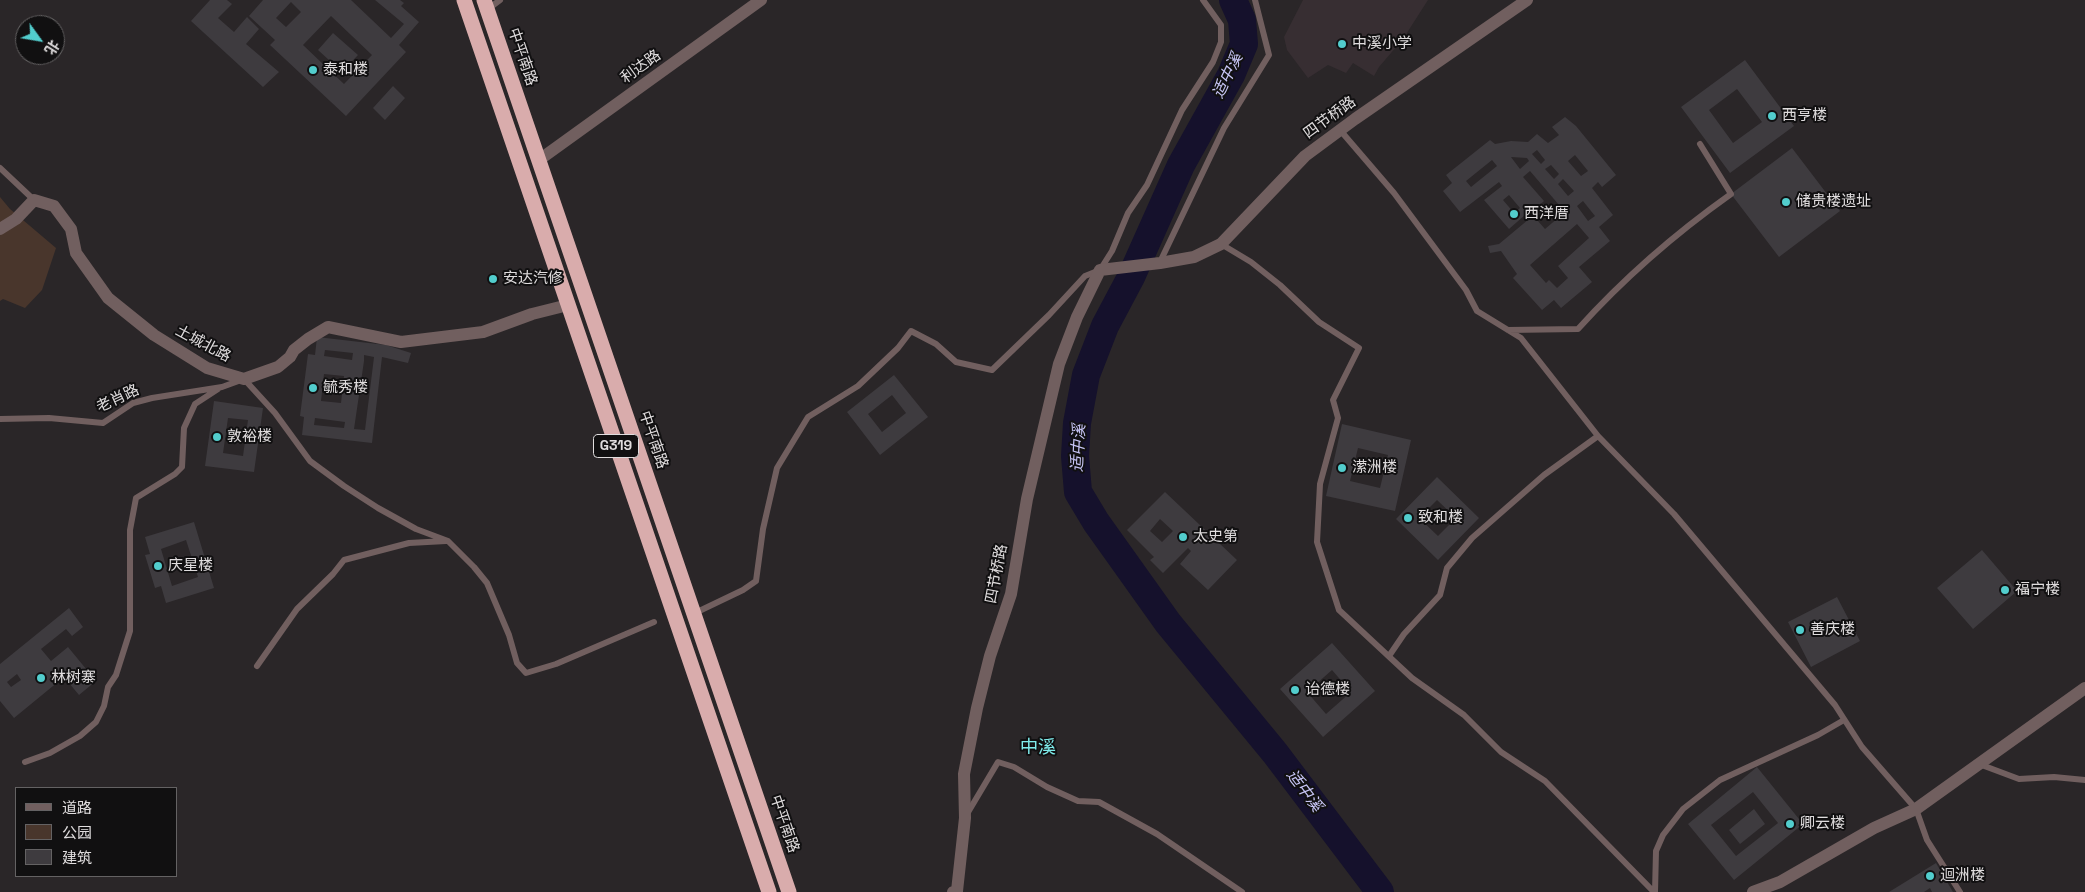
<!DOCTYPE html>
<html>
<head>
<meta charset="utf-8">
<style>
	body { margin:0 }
	#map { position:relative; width:2085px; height:892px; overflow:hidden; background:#2a2628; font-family:"Space Grotesk","Noto Sans SC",sans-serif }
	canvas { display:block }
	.legend { position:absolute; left:15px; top:787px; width:162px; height:90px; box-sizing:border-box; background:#111011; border:1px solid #646263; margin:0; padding:6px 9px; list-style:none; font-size:15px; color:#e0ddde }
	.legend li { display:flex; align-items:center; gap:10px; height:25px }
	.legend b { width:25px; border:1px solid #646263 }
	.north { position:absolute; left:15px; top:15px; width:50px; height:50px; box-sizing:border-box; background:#111011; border:1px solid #646263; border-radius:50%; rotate:122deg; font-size:14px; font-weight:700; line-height:20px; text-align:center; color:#e0ddde }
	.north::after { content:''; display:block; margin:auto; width:18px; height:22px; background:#52cdcd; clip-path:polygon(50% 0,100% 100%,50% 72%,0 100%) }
</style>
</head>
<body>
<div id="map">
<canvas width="2085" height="892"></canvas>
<ul class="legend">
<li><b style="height:6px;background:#715f5f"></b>道路</li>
<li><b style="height:14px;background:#49362c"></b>公园</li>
<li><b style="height:14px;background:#3e3b3f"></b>建筑</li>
</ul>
<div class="north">北</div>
</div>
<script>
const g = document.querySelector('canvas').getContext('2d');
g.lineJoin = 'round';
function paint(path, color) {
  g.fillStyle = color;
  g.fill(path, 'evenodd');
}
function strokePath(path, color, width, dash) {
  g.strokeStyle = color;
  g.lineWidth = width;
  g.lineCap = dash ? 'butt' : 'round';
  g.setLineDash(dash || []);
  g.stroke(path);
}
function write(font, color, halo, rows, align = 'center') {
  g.font = font + ' "Space Grotesk","Noto Sans SC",sans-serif';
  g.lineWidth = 4;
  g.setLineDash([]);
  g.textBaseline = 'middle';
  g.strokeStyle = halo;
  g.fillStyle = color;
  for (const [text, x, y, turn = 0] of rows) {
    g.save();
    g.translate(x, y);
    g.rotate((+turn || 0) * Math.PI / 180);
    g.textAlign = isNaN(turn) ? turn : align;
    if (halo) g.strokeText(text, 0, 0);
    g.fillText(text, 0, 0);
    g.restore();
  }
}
paint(new Path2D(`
	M1303 0H1428L1403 39 1379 67 1374 76 1353 63 1346 73 1328 65 1308 78 1287 50 1284 37Z`), '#372e32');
paint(new Path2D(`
	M0 197 10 209 56 248 42 290 25 308 3 299 0 301Z`), '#49362c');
strokePath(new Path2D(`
	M1233 0 1242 20 1244 44 1231 75 1181 165 1131 277 1105 326 1086 375 1077 423 1075 456 1078 492 1096 522 1168 623 1275 753 1380 892`), '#15112c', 28);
paint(new Path2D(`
	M210 0H227L232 4 218 18 234 32 247 17 259 29 246 44 279 72 263 87 191 21Z
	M263 0H351L391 38 404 24 375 0H400L404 3 401 6 419 22 399 45 406 52 346 116 270 45 275 40 249 16ZM291 2 301 12 286 27 276 18ZM331 16 372 55 344 84 303 45Z
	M333 33 358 55 342 72 318 50Z
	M1745 60 1794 126 1730 173 1681 107ZM1737 89 1762 122 1733 143 1709 110Z
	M393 86 405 98 385 120 373 108Z
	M1565 117 1576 126 1616 175 1602 187 1598 182 1592 188 1613 215 1599 227 1610 241 1579 267 1592 282 1561 308 1554 300 1542 310 1513 278 1517 274 1501 251 1490 253 1488 246 1499 244 1529 219 1525 215 1509 229 1484 200 1502 186 1499 182 1460 212 1443 191 1452 183 1446 175 1490 140 1495 144 1511 141 1528 142 1537 134 1548 143 1559 135 1552 127ZM1537 150 1545 160 1541 164 1532 154ZM1575 155 1588 171 1581 176 1568 161ZM1511 157 1527 158 1529 161 1520 169ZM1492 160 1497 166 1471 187 1466 181ZM1551 165 1559 174 1554 179 1545 169ZM1530 171 1565 212 1545 229 1531 213 1544 201 1523 177ZM1563 179 1574 191 1568 196 1558 184ZM1509 195 1520 208 1514 213 1503 200ZM1583 201 1595 216 1588 221 1577 206ZM1577 224 1589 238 1558 266 1568 278 1557 288 1549 280 1546 283 1530 265Z
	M1792 148 1840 211 1779 257 1731 194Z
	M317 337 386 345 411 353 408 363 382 357 372 443 302 435 304 417 300 416 308 354 315 355ZM325 350 353 353 352 360 324 356ZM364 355 374 357 365 430 354 429 364 361ZM324 374 344 376 341 403 321 401ZM315 418 345 422 344 428 314 425Z
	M894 375 928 417 880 455 847 412ZM892 395 906 413 882 432 868 414Z
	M214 401 263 408 254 472 205 466ZM228 418 248 420 243 456 223 453Z
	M1342 424 1411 440 1395 511 1326 496ZM1358 448 1388 455 1380 488 1350 481Z
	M1437 477 1479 518 1438 560 1396 519ZM1437 500 1456 518 1438 536 1419 518Z
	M1165 492 1237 560 1208 590 1180 564 1191 551 1188 548 1163 573 1150 560 1154 557 1127 530ZM1160 519 1173 531 1162 542 1150 531Z
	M194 522 214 588 166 603 161 586 155 588 145 555 150 554 145 537ZM186 540 198 577 172 586 161 549Z
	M1982 550 2017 591 1973 629 1937 588Z
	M1837 597 1860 641 1811 667 1788 622Z
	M69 608 83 627 72 636 66 629 41 649 51 661 68 647 96 681 79 695 64 677 14 718 0 701V664ZM17 674 21 680 11 687 7 682Z
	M1332 643 1375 691 1323 737 1280 689ZM1332 670 1351 692 1326 714 1307 692Z
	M1757 767 1803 824 1734 880 1688 824ZM1753 792 1778 823 1736 856 1711 825Z
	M1754 809 1765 824 1740 844 1729 830Z
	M1936 863 1953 892H1932L1930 888 1924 892H1889Z`), '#3e3b3f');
strokePath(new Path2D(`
	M488 9 500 0
	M1340 130 1394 193 1466 290 1477 311 1521 338 1598 436 1674 514 1835 705 1862 747 1916 809 1927 840 1960 892
	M0 168 34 200
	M1221 244 1251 262 1280 285 1319 322 1359 348 1333 400 1338 418 1320 484 1317 542 1339 610 1412 678 1464 715 1501 752 1545 781 1654 892
	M1160 262 1224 128 1269 55 1255 0
	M1508 330 1578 329C1624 278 1676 233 1731 194L1700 144
	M0 419 49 418 103 423 133 403 152 398 222 387 244 379 275 413 310 461 344 486 378 508 416 529 448 541 474 567 487 583 509 635 517 663 526 673 556 664 654 622
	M695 613 743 590 756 581 763 529 777 468 808 417 858 386 898 348 911 331 936 344 956 362 992 370 1049 315 1085 276 1100 270 1112 251 1128 213 1147 185 1182 110 1213 62 1221 42V25L1203 0
	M1389 656 1404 634 1440 595 1447 568 1472 538 1544 475 1598 436
	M257 666 297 609 333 574 344 560 409 543 446 541
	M25 762 50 753 80 736 96 722 104 706 108 687 116 675 130 631V530L136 498 175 474 182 467 184 428 195 404 218 389
	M1979 764 2019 779 2054 777 2085 780
	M967 814 998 762 1014 767 1047 787 1078 801 1099 802 1157 834 1242 892
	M1655 892 1656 851 1663 835 1683 809 1720 780 1818 735 1844 720`), '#715f5f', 6);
strokePath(new Path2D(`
	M539 160 761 0
	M0 229 16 219 34 200 54 206 71 229 76 253 108 298 154 335 207 368 244 379 278 367 290 357 294 350 308 339 328 327 401 342 483 332 532 314 568 305
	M953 892 957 891 965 818 964 774 977 708 990 656 1011 594 1027 499 1059 364 1077 317 1100 270 1160 263 1194 257 1221 244 1305 156 1355 119 1527 0
	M1753 892 1780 882 1874 828 1916 809 2085 688`), '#715f5f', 12);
strokePath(new Path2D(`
	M464 0 769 892
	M484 0 789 892`), '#d9acac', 15);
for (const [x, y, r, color] of [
	[1342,44,5,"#52cdcd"],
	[313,70,5,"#52cdcd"],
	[1772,116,5,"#52cdcd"],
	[1786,202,5,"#52cdcd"],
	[1514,214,5,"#52cdcd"],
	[493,279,5,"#52cdcd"],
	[313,388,5,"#52cdcd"],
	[217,437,5,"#52cdcd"],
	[1342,468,5,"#52cdcd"],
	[1408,518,5,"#52cdcd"],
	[1183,537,5,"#52cdcd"],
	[158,566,5,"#52cdcd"],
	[2005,590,5,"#52cdcd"],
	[1800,630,5,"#52cdcd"],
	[41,678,5,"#52cdcd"],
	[1295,690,5,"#52cdcd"],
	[1790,824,5,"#52cdcd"],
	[1930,876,5,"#52cdcd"]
]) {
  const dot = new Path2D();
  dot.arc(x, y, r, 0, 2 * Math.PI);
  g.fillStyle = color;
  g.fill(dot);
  strokePath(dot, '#111011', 2);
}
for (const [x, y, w] of [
	[616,446,45]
]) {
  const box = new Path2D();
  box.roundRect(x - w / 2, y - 11.5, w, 23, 4);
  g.fillStyle = '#111011';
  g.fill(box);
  strokePath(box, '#e0ddde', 1);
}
write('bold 14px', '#e0ddde', null, [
	["G319",616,446]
]);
write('15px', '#e0ddde', '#111011', [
	["中溪小学",1352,44],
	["泰和楼",323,70],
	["西亨楼",1782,116],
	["储贵楼遗址",1796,202],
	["西洋厝",1524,214],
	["安达汽修",503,279],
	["毓秀楼",323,388],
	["敦裕楼",227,437],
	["潆洲楼",1352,468],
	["致和楼",1418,518],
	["太史第",1193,537],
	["庆星楼",168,566],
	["福宁楼",2015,590],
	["善庆楼",1810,630],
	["林树寨",51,678],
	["诒德楼",1305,690],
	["卿云楼",1800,824],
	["迴洲楼",1940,876]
], 'left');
write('15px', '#e0ddde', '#111011', [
	["中平南路",522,57,71],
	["利达路",641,67,-36],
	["四节桥路",1330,118,-36],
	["土城北路",203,344,28],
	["老肖路",118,399,-25],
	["中平南路",653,440,71],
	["四节桥路",997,574,-79],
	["中平南路",784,824,71]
]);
write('italic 16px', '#c8c6f6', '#111011', [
	["适中溪",1228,76,-64],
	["适中溪",1079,448,-87],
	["适中溪",1304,791,53]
]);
write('18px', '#7febeb', '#111011', [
	["中溪",1038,748]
]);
</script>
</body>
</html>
